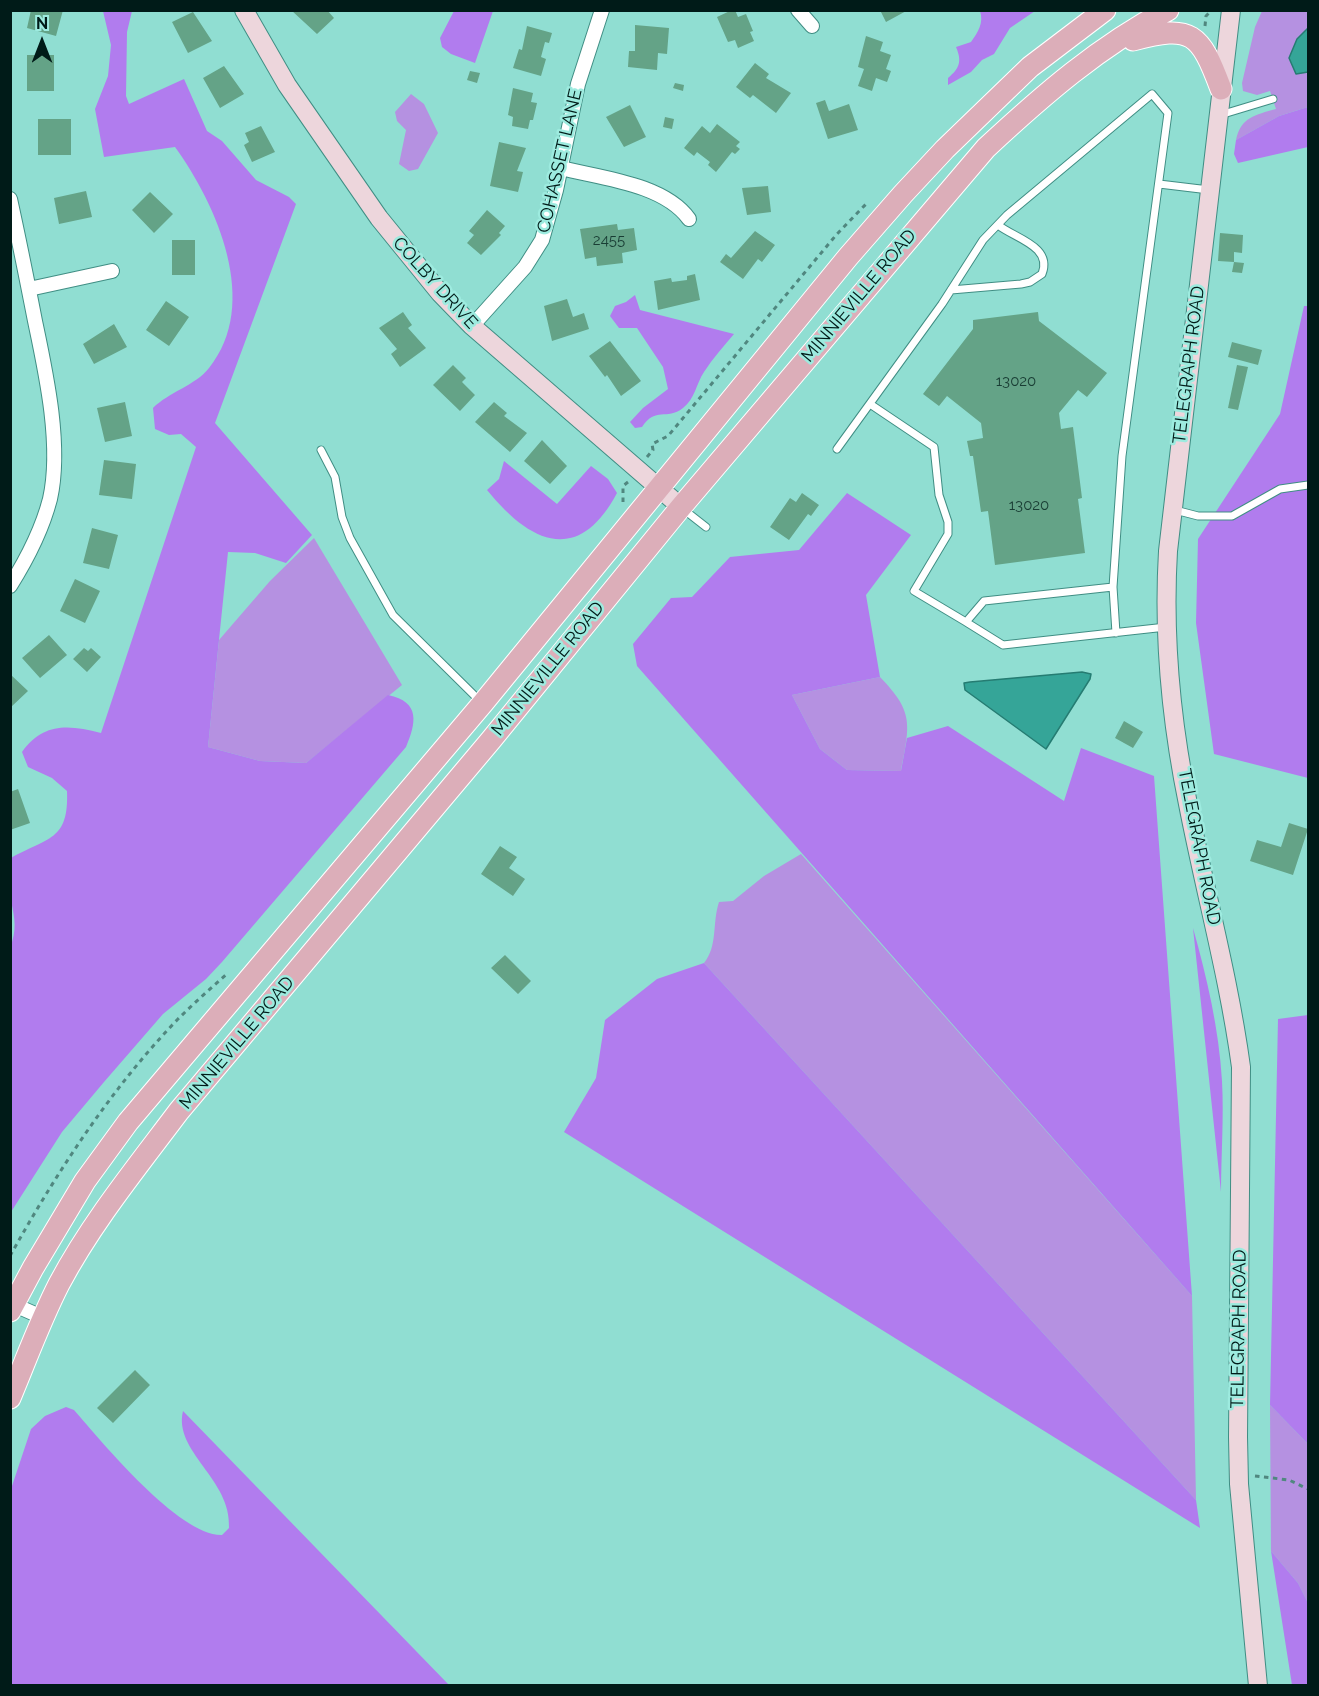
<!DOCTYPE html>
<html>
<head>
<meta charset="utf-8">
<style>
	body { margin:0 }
	#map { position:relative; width:1319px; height:1696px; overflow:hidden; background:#90ded2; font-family:Raleway,sans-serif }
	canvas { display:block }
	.frame { position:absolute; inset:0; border:12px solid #001b18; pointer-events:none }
	.north { position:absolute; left:12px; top:12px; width:60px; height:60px; -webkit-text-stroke:4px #9debdf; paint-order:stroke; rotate:0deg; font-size:16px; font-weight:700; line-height:24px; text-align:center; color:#001b18 }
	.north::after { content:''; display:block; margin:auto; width:21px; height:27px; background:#001b18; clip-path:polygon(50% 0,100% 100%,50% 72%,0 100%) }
</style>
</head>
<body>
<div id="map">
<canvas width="1319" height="1696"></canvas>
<div class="frame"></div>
<div class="north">N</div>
</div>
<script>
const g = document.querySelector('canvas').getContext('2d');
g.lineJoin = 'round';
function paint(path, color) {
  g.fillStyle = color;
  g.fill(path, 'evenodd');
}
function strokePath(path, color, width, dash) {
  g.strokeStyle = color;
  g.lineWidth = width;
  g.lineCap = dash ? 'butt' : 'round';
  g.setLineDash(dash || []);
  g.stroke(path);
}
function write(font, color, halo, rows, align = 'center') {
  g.font = font + ' Raleway,sans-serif';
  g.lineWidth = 5;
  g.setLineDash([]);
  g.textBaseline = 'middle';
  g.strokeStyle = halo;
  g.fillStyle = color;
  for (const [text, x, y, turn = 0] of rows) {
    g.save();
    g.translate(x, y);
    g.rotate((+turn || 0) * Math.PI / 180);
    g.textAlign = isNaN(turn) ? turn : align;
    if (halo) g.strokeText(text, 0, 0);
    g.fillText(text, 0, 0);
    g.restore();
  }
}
paint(new Path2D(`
	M1262 11H1308V107L1279 116 1236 140C1241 117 1255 115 1276 109L1270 91 1257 95 1243 91 1242 83 1255 27Z
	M411 94 424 104 438 133 418 169 409 171 399 164 406 130 397 121 395 112Z
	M314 538 402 685 306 763 260 761 208 747 219 640 270 581Z
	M880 677C914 712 910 724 901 771L847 770 820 749 792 695Z
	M801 854 1192 1296 1196 1500 704 963C718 946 712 923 719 902L733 901 764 876Z
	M1270 1405 1308 1444V1603L1298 1583 1271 1551Z`), '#b591e1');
paint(new Path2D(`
	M103 11H132L127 32 126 96 129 104 184 79 207 131 222 141 256 180 289 197 296 204 215 423 312 535 286 563 255 553 228 552 208 747 260 761 306 763 388 695C421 702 416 723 406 747L222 962 206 979 163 1014 104 1082 62 1132 11 1212 10 948C17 930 15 919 11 901 7 888 10 871 11 858 48 837 69 841 67 791L52 778 28 767 22 752C44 722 69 725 101 733L196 447 181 434 169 435 155 429 153 408C169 392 196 385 209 368 261 304 217 205 175 147L104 157 95 109 108 76 111 45Z
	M454 11H493L475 63 451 54 442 47 440 38Z
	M980 11H1035L1010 28 994 54 982 60 971 72 948 85V78C960 68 962 61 956 47L971 42C978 32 984 23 980 11Z
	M1308 107V147L1238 163 1234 154 1236 140 1279 116Z
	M635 295 640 310 734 334C724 346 713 358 704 372 696 384 695 399 683 408 666 421 656 406 642 427L635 428 630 422 643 408 668 389 663 367 637 328H619L610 316 615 306 626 302Z
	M1304 306H1308V778L1214 754 1196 623 1198 539 1280 414Z
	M504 461 557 504 591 466 608 479 617 493C578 566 530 543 487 490L499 479Z
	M847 493 911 535 866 595 880 677 792 695 820 749 847 770 901 771 907 738 948 726 1064 801 1081 748 1154 776 1192 1296 637 666 633 644 671 598 692 597 730 557 799 550Z
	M1193 928C1207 978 1219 1029 1222 1081 1224 1118 1221 1155 1221 1192Z
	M704 963 1196 1500 1200 1528 564 1132 596 1078 605 1020 657 979Z
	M1308 1015V1444L1270 1405 1278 1019Z
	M66 1407 74 1410C103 1443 179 1536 222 1535L229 1528C232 1479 173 1452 183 1411L449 1685H11V1489L31 1429 45 1416Z
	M1271 1551 1298 1583 1308 1603V1685H1292Z`), '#b17cee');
const water = new Path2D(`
	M1308 28V72L1296 74 1289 58 1297 39Z
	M1082 672 1091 674 1090 679 1046 749 965 690 964 683 970 682Z`);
paint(water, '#35a598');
strokePath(water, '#257c72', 1.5);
paint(new Path2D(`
	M31 10H63L56 36 27 28Z
	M291 10H327L334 18 317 34Z
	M732 10H735L738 17 746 14 753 31 750 32 754 41 738 48 735 40 728 42 717 17Z
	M880 10H908L886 22Z
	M193 12 212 41 188 53 172 22Z
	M635 25 669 28 667 54 658 53 657 70 628 67 629 51H635Z
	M527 26 552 33 549 43 545 42 541 57 546 59 541 76 513 68 519 49 522 50Z
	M866 36 883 42 880 51 891 55 886 69 891 71 887 82 876 78 872 91 858 86 864 69 858 67Z
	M27 55H54V91H27Z
	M755 63 769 74 766 78 791 93 776 113 753 95 750 98 736 87Z
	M224 66 244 94 220 108 203 78Z
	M470 71 480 73 477 83 467 80Z
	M675 83 684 85 683 91 673 88Z
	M513 88 533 93 531 102 537 103 533 120H530L528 129 512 126 513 117 508 115Z
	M825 100 829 111 849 104 858 130 828 139 816 103Z
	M630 105 646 137 624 147 606 117Z
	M665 117 674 119 672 129 663 127Z
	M38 119H71V155H38Z
	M717 124 740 142 736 146 740 149 735 154 732 152 716 172 708 165 710 162 697 152 694 156 684 148 702 126 710 133Z
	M261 126 275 152 252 162 244 145 249 142 245 133Z
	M499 142 526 148 517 171 523 172 518 192 490 186Z
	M768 186 771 212 747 215 742 188Z
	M86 191 92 217 59 224 54 198Z
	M150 192 173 214 154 233 132 210Z
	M487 210 505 226 499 233 501 235 481 255 467 243 474 235 469 231Z
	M617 224 618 230 634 228 637 250 622 253 623 263 597 266 596 257 585 259 580 229Z
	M755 231 775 245 762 262 758 259 743 279 720 262 726 254 731 258Z
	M1220 233 1243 235 1242 253 1234 252V262L1218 261Z
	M172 240H195V275H172Z
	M1234 262 1244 263 1242 273 1232 272Z
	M695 274 700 300 658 310 654 281 671 278 672 282 687 280V276Z
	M567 299 573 317 584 313 589 329 552 341 544 306Z
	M166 301 189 317 169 346 146 330Z
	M403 312 412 325 408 328 426 348 400 367 391 354 397 349 379 328Z
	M1038 312 1039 321 1107 373 1087 397 1078 390 1059 413 1061 429 1073 427 1082 498 1078 499 1085 553 995 565 988 511 981 512 973 456H970L967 441 983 438 981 423 947 396 939 406 923 394 973 329V320Z
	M114 324 127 347 94 364 83 344Z
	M610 341 641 381 621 396 607 375 605 377 589 356Z
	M1232 342 1262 350 1258 365 1228 357Z
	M453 365 466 378 462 382 475 395 460 411 433 385Z
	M1237 365 1248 367 1238 410 1228 408Z
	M125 402 132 436 105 442 97 408Z
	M494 402 507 413 504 416 527 433 510 452 475 422Z
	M542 440 567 466 550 484 524 461Z
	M104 460 136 464 132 499 99 495Z
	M802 493 819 505 811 516 808 514 789 540 770 527 790 498 796 502Z
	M92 528 118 535 109 569 83 563Z
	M75 579 100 591 85 623 60 611Z
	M49 635 67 655 40 678 22 658Z
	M84 648 88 651 91 648 101 657 87 672 73 659Z
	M10 674 28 691 10 708Z
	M1124 721 1143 732 1133 748 1115 738Z
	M18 789 30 823 10 830V792Z
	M1289 823 1308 829 1293 875 1250 861 1257 840 1281 847Z
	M500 846 517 857 509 868 525 879 513 896 481 874Z
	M505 955 531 981 518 994 491 968Z
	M135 1370 150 1385 113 1423 97 1408Z`), '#64a387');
const lane = new Path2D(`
	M1220 115 1273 99
	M1159 184 1209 190
	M951 290 1021 284 1030 282 1042 274C1053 246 1014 238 998 225
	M837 449 942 304 983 240 1007 215 1152 94 1168 113 1122 456 1113 587 984 601 966 622 914 591 948 534V522L939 495 934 447 870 404
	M321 450 335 477 342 517 350 538 393 615 481 702
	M683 509 706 527
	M1175 510 1198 516H1232L1280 489 1308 485
	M1113 587 1116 633
	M966 622 1003 645 1166 627`);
const street = new Path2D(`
	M798 10 812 26
	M561 168C601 178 664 184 689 219
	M10 199C19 240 27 280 35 321 46 373 62 446 50 499 42 530 27 559 10 586
	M29 289 112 271
	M472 326 525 267 542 240 556 190 578 84 602 10
	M10 1303 44 1318`);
const secondary = new Path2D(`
	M244 10 287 85 379 218 440 293 472 326 681 507
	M1231 10 1168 551C1163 635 1171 721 1188 804 1205 892 1229 978 1241 1067L1238 1437 1239 1484 1258 1686`);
const primary = new Path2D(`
	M1133 40C1192 24 1200 33 1221 89
	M10 1311 33 1268 85 1181 128 1122 483 703 848 257 903 194 945 149 1030 67 1105 10
	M10 1398C26 1360 40 1321 59 1284 92 1222 137 1167 179 1111L491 740 681 507 986 148C1042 96 1099 46 1168 10`);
strokePath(lane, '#408e84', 9);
strokePath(street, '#408e84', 16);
strokePath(secondary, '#408e84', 20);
strokePath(primary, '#fff', 23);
strokePath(new Path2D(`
	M1205 26 1206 16 1210 12
	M647 457 653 450 652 444 668 436 837 234 868 202
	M623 502V486L628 482
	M10 1256C57 1172 110 1090 177 1020 193 1004 211 988 228 973
	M1255 1476 1289 1480 1308 1489`), '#50877f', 3, [4.5, 4.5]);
strokePath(lane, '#fff', 7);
strokePath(street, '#fff', 14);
strokePath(secondary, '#edd6dc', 18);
strokePath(primary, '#dcaeb9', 21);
write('15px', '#193d34', null, [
	["2455",609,240],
	["13020",1016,381],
	["13020",1029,505]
]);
write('18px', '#001b18', '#9debdf', [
	["COHASSET LANE",560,161,-77],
	["COLBY DRIVE",435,283,48],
	["MINNIEVILLE ROAD",859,296,-50],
	["TELEGRAPH ROAD",1189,365,-83],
	["MINNIEVILLE ROAD",548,669,-51],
	["TELEGRAPH ROAD",1199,847,79],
	["MINNIEVILLE ROAD",237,1043,-50],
	["TELEGRAPH ROAD",1239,1329,-89]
]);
</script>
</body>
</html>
